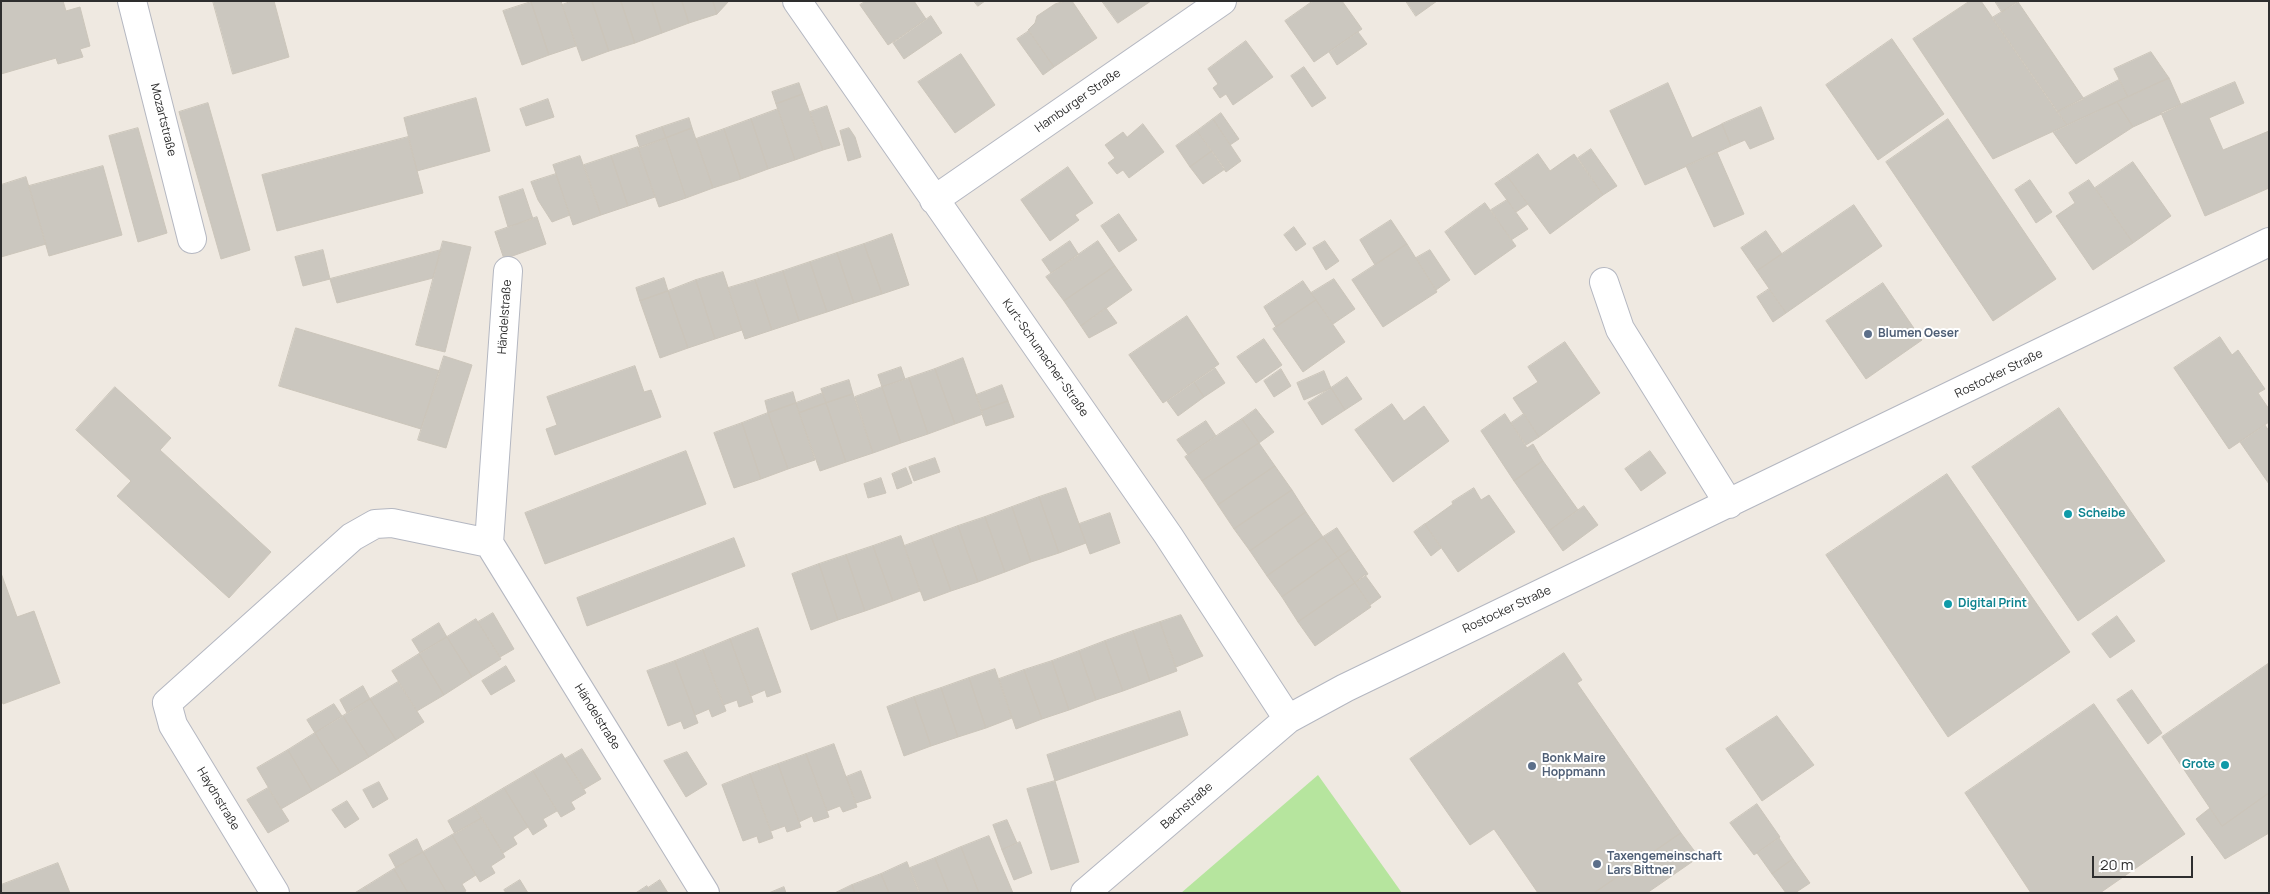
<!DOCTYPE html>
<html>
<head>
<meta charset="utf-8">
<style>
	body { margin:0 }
	#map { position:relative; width:2270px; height:894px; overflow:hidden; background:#efe9e1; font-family:Manrope,sans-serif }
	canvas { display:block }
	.frame { position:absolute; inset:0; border:2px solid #2e2e2e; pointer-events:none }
	.scale { position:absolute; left:2092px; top:856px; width:101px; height:22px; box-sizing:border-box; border:2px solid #2e2e2e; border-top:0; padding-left:6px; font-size:15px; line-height:18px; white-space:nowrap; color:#2e2e2e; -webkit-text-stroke:4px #fff; paint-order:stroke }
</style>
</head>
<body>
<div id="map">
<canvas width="2270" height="894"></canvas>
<div class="frame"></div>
<div class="scale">20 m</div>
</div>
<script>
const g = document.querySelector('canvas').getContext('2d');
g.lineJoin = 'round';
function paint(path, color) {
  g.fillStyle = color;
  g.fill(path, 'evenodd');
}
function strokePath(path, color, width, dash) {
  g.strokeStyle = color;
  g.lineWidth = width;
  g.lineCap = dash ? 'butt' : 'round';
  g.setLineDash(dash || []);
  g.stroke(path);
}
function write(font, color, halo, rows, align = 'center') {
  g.font = font + ' Manrope,sans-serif';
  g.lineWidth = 4;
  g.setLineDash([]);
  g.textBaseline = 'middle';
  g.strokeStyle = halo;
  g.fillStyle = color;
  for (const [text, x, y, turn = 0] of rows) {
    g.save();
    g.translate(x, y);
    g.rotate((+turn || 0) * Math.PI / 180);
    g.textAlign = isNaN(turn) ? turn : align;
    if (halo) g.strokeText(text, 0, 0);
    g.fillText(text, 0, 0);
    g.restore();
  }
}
paint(new Path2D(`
	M1318 775 1402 893H1181Z`), '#b6e59e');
const building = new Path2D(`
	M1 1H63L66 11 80 7 90 46 80 49 83 57 58 64 56 58 1 74Z
	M213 1H274L289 57 233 74Z
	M561 1 576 46 549 55 531 2Z
	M572 1H592L609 51 582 61 562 5Z
	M592 1H621L635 43 609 51Z
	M621 1H652L662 33 635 43Z
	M652 1H682L689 23 662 33Z
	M682 1H713L717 14 689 23Z
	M713 1H729L717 14Z
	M866 1H914L926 19 888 45 860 5Z
	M974 1H985L978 6Z
	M1066 1H1072L1097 38 1054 67 1028 30 1035 23 1037 16 1055 4Z
	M1102 1H1151L1118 23Z
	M1313 1H1342L1362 29 1314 62 1285 21Z
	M1406 1H1437L1416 16Z
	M1970 1H1981L2067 125 1993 159 1913 39Z
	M1995 1H2018L2002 12Z
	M531 2 549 55 522 65 503 11Z
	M2018 2 2084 99 2057 112 1992 18Z
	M931 16 942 33 904 59 893 43Z
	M1029 31 1054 67 1043 75 1017 39Z
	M1358 32 1367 44 1337 65 1329 52Z
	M1892 39 1944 114 1878 160 1826 85Z
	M1246 41 1273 77 1233 105 1226 94 1220 98 1213 88 1218 84 1208 69Z
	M2151 52 2169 78 2128 97 2114 69Z
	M961 54 995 105 955 133 918 82Z
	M1304 67 1326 98 1312 107 1291 76Z
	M2169 78 2181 105 2133 127 2117 102Z
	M2119 80 2128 97 2067 125 2057 112Z
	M2235 82 2244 103 2209 118 2223 150 2269 131V188L2205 216 2161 113Z
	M799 83 803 94 776 104 772 92Z
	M1668 83 1692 138 1722 124 1731 146 1645 185 1610 111Z
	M803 94 823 150 795 160 776 104Z
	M476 98 490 151 417 171 404 118Z
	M548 99 554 117 526 126 520 109Z
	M2117 102 2133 127 2076 164 2053 132Z
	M208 103 250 250 221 259 179 112Z
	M827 106 840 145 823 150 810 112Z
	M1761 107 1774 139 1750 149 1745 140 1731 146 1722 124Z
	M778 109 795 160 768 169 751 119Z
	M1221 113 1239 139 1230 145 1213 119Z
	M689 118 692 128 666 138 662 127Z
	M751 119 768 169 741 179 724 129Z
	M1213 119 1241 161 1226 172 1197 131Z
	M1948 119 2056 279 1993 321 1886 162Z
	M1143 124 1164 152 1129 178 1123 170 1117 174 1108 163 1115 158 1105 145 1123 132 1127 137Z
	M662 127 666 138 640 148 636 136Z
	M138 128 167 233 138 242 109 136Z
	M692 128 713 188 686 198 666 138Z
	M849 128 855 137 861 157 848 161 840 131Z
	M724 129 741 179 713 188 696 139Z
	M1197 131 1212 151 1190 167 1176 146Z
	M408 137 423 193 277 231 262 175Z
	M666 138 686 198 659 207 638 148Z
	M638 147 655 197 628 206 611 156Z
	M1591 149 1617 186 1603 195 1578 158Z
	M1212 151 1225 169 1203 184 1190 167Z
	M1717 152 1744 214 1714 227 1686 166Z
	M1538 154 1550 171 1574 154 1603 195 1550 234 1507 176Z
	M580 156 601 215 573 225 553 165Z
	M611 156 628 206 601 215 584 165Z
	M2133 162 2171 216 2133 243 2095 188Z
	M103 166 122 235 49 256 29 186Z
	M1068 167 1093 203 1075 215 1079 220 1050 241 1021 200Z
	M556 174 570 215 552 222 538 200 531 182Z
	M1507 176 1528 204 1516 212 1495 184Z
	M26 177 46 244 1 257V185Z
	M2030 180 2052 212 2036 223 2015 190Z
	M2089 180 2133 243 2093 270 2056 216 2075 203 2069 193Z
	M523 189 533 219 508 227 499 197Z
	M1507 200 1528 229 1511 240 1491 210Z
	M1485 203 1516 246 1475 275 1445 232Z
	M1854 205 1882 246 1786 313 1757 271Z
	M1119 214 1137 240 1119 252 1101 226Z
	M537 217 546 244 504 259 495 232Z
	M1391 220 1407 244 1375 265 1360 240Z
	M1294 227 1306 244 1296 251 1284 235Z
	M1766 231 1782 254 1757 271 1741 248Z
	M892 234 909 285 882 294 864 244Z
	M443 241 471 247 445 352 416 345Z
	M1070 241 1079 255 1051 273 1042 260Z
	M1098 241 1115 266 1064 301 1046 277Z
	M1325 241 1339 261 1326 270 1313 248Z
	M864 244 882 294 854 303 837 253Z
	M1407 244 1437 292 1383 327 1352 280Z
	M323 250 330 279 303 286 295 257Z
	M441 250 433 278 337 303 330 279Z
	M1430 250 1450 280 1436 290 1416 258Z
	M837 253 854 303 827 312 810 262Z
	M810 262 827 312 799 321 783 271Z
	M1115 266 1132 290 1081 326 1064 301Z
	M783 271 799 321 772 330 755 280Z
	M723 272 742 330 715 339 696 280Z
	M664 278 668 291 640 301 636 288Z
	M1334 279 1355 309 1333 324 1311 293Z
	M696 280 715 339 688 348 668 291Z
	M755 280 772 330 745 339 728 288Z
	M1303 281 1316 300 1276 327 1264 307Z
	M1883 283 1922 340 1866 379 1826 321Z
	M1769 289 1786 313 1773 322 1757 297Z
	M668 291 688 348 660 358 640 301Z
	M1316 300 1345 342 1303 372 1273 329Z
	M1106 308 1117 323 1089 338 1081 326Z
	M1187 316 1219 364 1163 403 1129 355Z
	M296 328 440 371 421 429 279 386Z
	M2220 337 2232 355 2238 350 2265 389 2258 393 2269 409V422L2229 449 2174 368Z
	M1264 339 1282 365 1256 383 1237 357Z
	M1565 342 1600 393 1539 437 1513 398 1538 382 1528 367Z
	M444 356 472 365 446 448 418 440Z
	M963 358 983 414 955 424 935 369Z
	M635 366 644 392 651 390 661 417 555 455 546 429 557 425 547 397Z
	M901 367 905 379 882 387 878 375Z
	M1215 368 1225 383 1204 397 1194 382Z
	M935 369 955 424 928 434 909 378Z
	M1281 369 1291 386 1274 397 1264 381Z
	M1324 371 1331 388 1304 400 1297 383Z
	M1347 377 1362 399 1345 410 1331 388Z
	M909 378 928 434 901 443 882 387Z
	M849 380 853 394 826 403 821 389Z
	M1194 382 1204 397 1178 416 1167 401Z
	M1002 385 1008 401 981 411 976 395Z
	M115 387 171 438 160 450 271 552 229 598 117 496 131 481 76 430Z
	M882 387 901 443 873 453 855 397Z
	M1331 388 1345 410 1322 425 1308 403Z
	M793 392 796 403 768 413 765 401Z
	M823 393 826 403 799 413 796 403Z
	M853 394 873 453 846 462 826 403Z
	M1008 401 1014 417 986 426 981 411Z
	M796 403 815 460 788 469 768 413Z
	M826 403 846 462 820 471 799 413Z
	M1392 404 1404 421 1424 406 1449 441 1393 482 1355 430Z
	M2059 408 2165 561 2078 621 1972 467Z
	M1256 409 1274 432 1259 443 1242 419Z
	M768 413 788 469 761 479 742 423Z
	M1505 414 1527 448 1533 444 1543 461 1514 481 1481 431Z
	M1524 414 1539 437 1526 445 1511 423Z
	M1242 419 1259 443 1202 481 1185 457Z
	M1206 421 1216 436 1188 455 1177 440Z
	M742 423 761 479 734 488 714 433Z
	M2265 425 2269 431V484L2240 442Z
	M1259 443 1275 466 1218 505 1202 481Z
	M686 451 706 504 545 564 525 513Z
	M1650 451 1666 473 1641 491 1625 469Z
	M935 458 940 472 914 481 909 467Z
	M1543 461 1578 510 1549 531 1514 481Z
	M1275 466 1292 490 1234 529 1218 505Z
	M906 468 912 483 897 489 892 474Z
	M1947 474 2070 652 1948 737 1826 555Z
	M881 478 886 493 868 498 864 484Z
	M1066 488 1086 543 1059 553 1039 497Z
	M1474 488 1481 500 1489 495 1515 532 1458 572 1425 524 1453 504 1452 502Z
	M1292 490 1306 512 1250 551 1234 529Z
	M1039 497 1059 553 1031 562 1012 507Z
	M1584 506 1598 525 1563 551 1549 531Z
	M1012 507 1031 562 1005 572 985 517Z
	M1306 512 1323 537 1267 576 1250 551Z
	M1110 513 1120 543 1090 554 1079 524Z
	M985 517 1005 572 978 582 958 526Z
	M1425 524 1441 548 1431 556 1414 532Z
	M958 526 978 582 951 591 931 536Z
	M1337 528 1351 549 1338 558 1323 537Z
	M901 536 920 591 893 601 873 546Z
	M931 536 951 591 924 601 904 546Z
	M1323 537 1338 558 1282 597 1267 576Z
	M734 538 745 566 587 626 577 598Z
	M873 546 893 601 865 611 846 555Z
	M1351 549 1368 574 1355 583 1338 558Z
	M846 555 865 611 838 620 819 564Z
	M1338 558 1355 583 1298 622 1282 597Z
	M819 564 838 620 811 630 792 574Z
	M1 573 17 617 34 611 60 683 3 704 1 698Z
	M1365 575 1381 597 1370 605 1355 583Z
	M1355 583 1371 607 1315 646 1298 622Z
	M493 613 514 649 500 657 478 622Z
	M1181 615 1203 656 1176 667 1160 622Z
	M2117 616 2135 641 2110 658 2092 634Z
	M476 619 501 659 472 677 447 637Z
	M1160 622 1177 671 1150 681 1133 631Z
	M439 623 447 637 420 653 412 640Z
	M758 628 781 692 767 697 765 690 751 696 730 639Z
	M1133 631 1150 681 1123 691 1105 641Z
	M447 637 472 677 444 695 419 654Z
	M730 639 753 702 739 707 737 700 723 705 703 650Z
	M1105 641 1123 691 1096 700 1079 651Z
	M703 650 726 711 712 717 709 709 695 715 675 661Z
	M1079 651 1096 700 1069 710 1052 661Z
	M1564 653 1582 680 1577 683 1681 833 1594 893H1538L1494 829 1470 845 1410 759Z
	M419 654 444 695 417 711 392 671Z
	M675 661 698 723 684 729 681 721 668 726 647 671Z
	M1052 661 1069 710 1042 719 1024 670Z
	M2268 664 2269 793 2222 826 2162 737Z
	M506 666 515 681 491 695 482 681Z
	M995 669 1012 718 986 728 969 678Z
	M1024 670 1042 719 1016 729 999 679Z
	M969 678 986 728 958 737 941 688Z
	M398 682 424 722 396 740 370 699Z
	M363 686 370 699 347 713 340 700Z
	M941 688 958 737 931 746 914 697Z
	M2132 690 2162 733 2148 744 2117 700Z
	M914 697 931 746 904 756 887 707Z
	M370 699 396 740 369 757 343 716Z
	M334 704 342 716 315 733 307 720Z
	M2094 704 2185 834 2100 893H2031L1965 793Z
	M1180 711 1188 735 1055 781 1047 755Z
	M343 716 369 757 341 774 315 733Z
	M1777 716 1814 765 1762 801 1726 749Z
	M315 733 341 774 312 791 288 750Z
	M834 744 857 807 843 812 840 806 827 811 806 754Z
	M582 749 601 779 584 789 565 759Z
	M288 750 312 791 281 809 257 768Z
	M687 752 707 784 686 797 664 761Z
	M562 754 586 793 571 802 575 809 561 817 533 771Z
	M806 754 829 817 814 822 812 816 799 822 778 764Z
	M778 764 801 827 787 832 785 826 771 831 750 774Z
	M533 771 557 811 543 819 547 826 533 835 504 788Z
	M861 771 871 798 856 803 846 777Z
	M750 774 773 838 759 843 757 836 743 841 722 785Z
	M1055 781 1079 862 1051 870 1027 789Z
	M379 782 388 799 373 808 363 790Z
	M268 788 289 821 268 833 247 800Z
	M504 788 528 827 513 837 517 844 503 853 474 806Z
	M2269 793V833L2225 859 2196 819 2210 808 2222 826Z
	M347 801 359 819 345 828 332 810Z
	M1757 804 1780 837 1754 855 1730 823Z
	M474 806 482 818 455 834 448 821Z
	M482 818 505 857 491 866 495 873 480 882 452 835Z
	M1007 820 1017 843 1002 850 993 825Z
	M1681 833 1699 857 1647 893H1594Z
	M452 835 476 875 462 884 466 891 462 893H447L423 852Z
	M989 836 1013 893H979L961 847Z
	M1779 838 1793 859 1772 874 1757 853Z
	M417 839 423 852 396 868 389 855Z
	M1020 842 1032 873 1014 880 1002 850Z
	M961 847 979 893H949L935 858Z
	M423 852 447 893H408L394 869Z
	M935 858 949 893H920L910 868Z
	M1793 859 1810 883 1795 893H1786L1772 874Z
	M907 862 919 893H889L881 874Z
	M58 863 70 893H1V885Z
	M394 869 408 893H369L365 887Z
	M881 874 889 893H855L852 885Z
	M520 880 528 893H506L504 890Z
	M660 880 668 893H651L648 888Z
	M852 885 855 893H835Z
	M647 886 651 893H636Z
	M365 887 369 893H355Z
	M784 887 786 893H769Z`);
paint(building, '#cbc7bf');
strokePath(building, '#cbc5ba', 1);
const street = new Path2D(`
	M132 1 192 239
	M797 1 1168 535 1288 719
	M934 200 1222 1
	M1604 282 1620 329 1729 504
	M489 543 508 271
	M275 893 173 725 167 703 352 537 375 524 392 523 489 543 705 893
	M1085 893 1288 719 1345 688 2269 242`);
strokePath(street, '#b4b7c1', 30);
strokePath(street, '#fff', 28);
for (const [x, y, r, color] of [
	[1868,334,5,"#5c6f8a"],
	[2068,514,5,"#0f9aa8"],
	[1948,604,5,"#0f9aa8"],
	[2225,765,5,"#0f9aa8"],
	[1532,766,5,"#5c6f8a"],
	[1597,864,5,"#5c6f8a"]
]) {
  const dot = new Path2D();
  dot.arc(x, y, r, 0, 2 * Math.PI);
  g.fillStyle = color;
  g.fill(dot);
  strokePath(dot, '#fff', 2);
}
write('12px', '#2e2e2e', '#fff', [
	["Hamburger Straße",1078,101,-35],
	["Mozartstraße",163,120,76],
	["Händelstraße",505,317,-86],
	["Kurt-Schumacher-Straße",1045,358,55],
	["Rostocker Straße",1999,374,-26],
	["Rostocker Straße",1507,610,-25],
	["Händelstraße",597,717,58],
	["Haydnstraße",218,799,59],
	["Bachstraße",1187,806,-41]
]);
write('bold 12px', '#4e5e75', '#fff', [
	["Blumen Oeser",1878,334],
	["Bonk Maire",1542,759],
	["Hoppmann",1542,773],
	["Taxengemeinschaft",1607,857],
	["Lars Bittner",1607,871]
], 'left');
write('bold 12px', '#0d838f', '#fff', [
	["Scheibe",2078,514],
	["Digital Print",1958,604],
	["Grote",2215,765,"right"]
], 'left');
</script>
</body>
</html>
